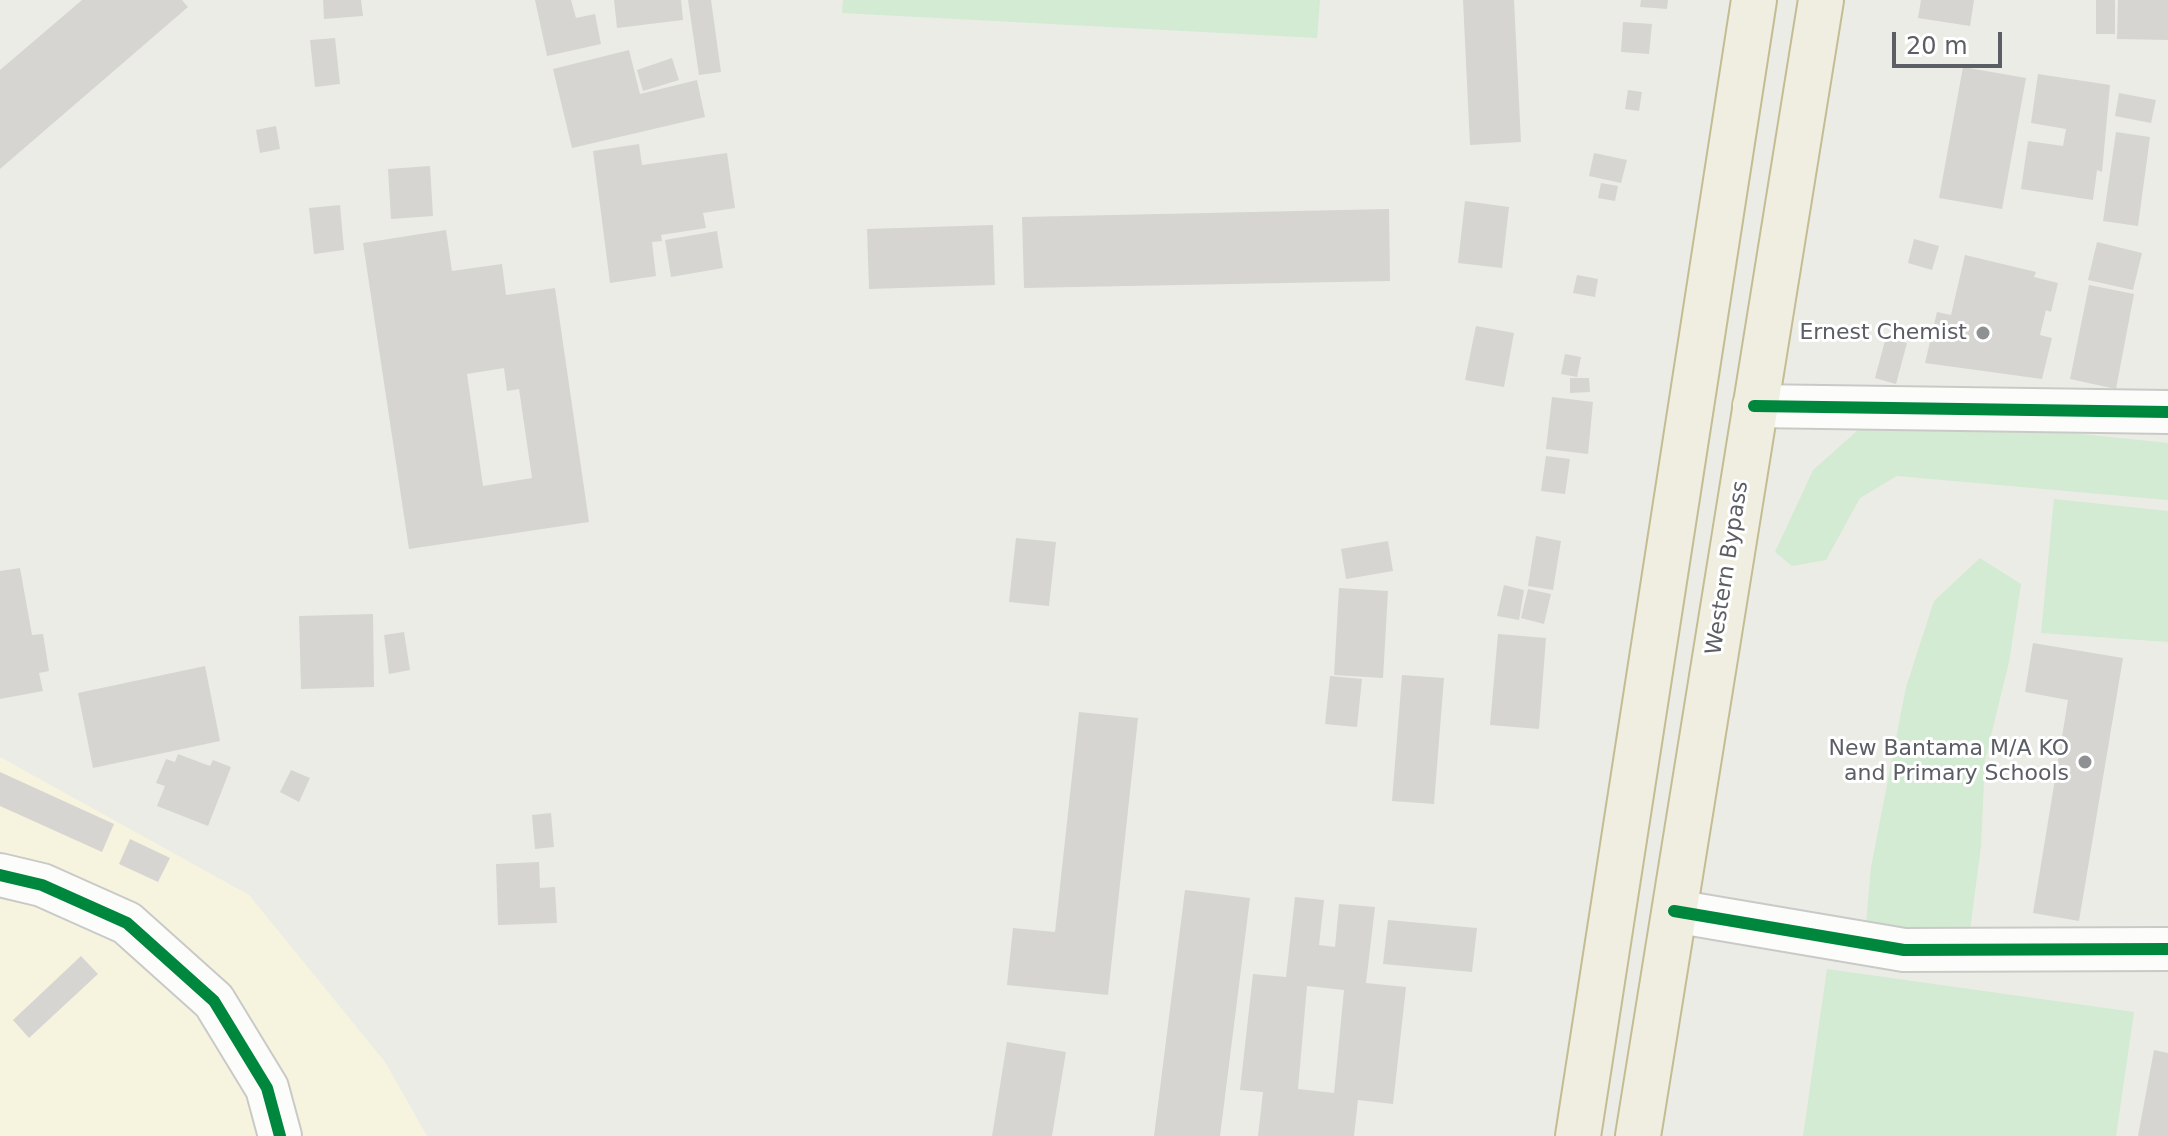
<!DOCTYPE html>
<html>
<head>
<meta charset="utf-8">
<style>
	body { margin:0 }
	#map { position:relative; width:2168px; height:1136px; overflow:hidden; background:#ecece6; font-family:"DejaVu Sans",sans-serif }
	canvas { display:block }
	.scale { position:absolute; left:1892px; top:32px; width:110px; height:36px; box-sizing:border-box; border:4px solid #5b5e65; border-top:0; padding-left:10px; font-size:24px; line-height:28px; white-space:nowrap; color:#5b5e65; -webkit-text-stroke:6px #fff; paint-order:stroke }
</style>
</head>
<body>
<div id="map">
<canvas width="2168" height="1136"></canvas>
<div class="scale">20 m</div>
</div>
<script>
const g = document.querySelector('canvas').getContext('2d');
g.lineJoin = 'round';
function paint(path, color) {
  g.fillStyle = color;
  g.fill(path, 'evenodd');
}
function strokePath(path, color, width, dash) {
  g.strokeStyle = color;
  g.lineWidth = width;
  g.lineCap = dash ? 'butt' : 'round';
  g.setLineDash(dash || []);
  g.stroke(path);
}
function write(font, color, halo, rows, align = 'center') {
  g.font = font + ' "DejaVu Sans",sans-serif';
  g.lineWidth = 6;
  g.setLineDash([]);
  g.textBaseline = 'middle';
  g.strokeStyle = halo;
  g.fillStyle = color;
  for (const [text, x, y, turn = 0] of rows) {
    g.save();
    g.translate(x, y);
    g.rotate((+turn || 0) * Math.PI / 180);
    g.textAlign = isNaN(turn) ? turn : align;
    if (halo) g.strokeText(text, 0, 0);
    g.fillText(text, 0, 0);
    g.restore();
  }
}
paint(new Path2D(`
	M0 757 249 895 385 1062 427 1136H0Z`), '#f6f4de');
paint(new Path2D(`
	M843 0H1320L1317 38 842 13Z
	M1867 422 2034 429 2168 443V500L1897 476 1860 498 1826 560 1792 566 1775 552 1813 470Z
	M2054 499 2168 511V642L2041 633Z
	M1980 558 2021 584 2009 662 1985 760 1981 846 1967 953C1932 969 1896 981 1863 958L1871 867 1906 687 1934 601Z
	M1827 969 2134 1012 2116 1136H1803Z`), '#d3ead3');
paint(new Path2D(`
	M82 0H182L188 7 0 169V70Z
	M323 0H361L363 16 324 19Z
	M535 0H571L576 18 595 14 601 44 547 56Z
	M614 0H681L683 20 617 28Z
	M688 0H711L721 72 699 75Z
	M1463 0H1514L1521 142 1470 145Z
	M1641 0H1668L1667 9 1640 7Z
	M1921 0H1974L1970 26 1918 18Z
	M2096 0H2115V34H2096Z
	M2118 0H2168V40L2117 39Z
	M1623 22 1652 24 1649 54 1621 52Z
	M335 38 340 84 315 87 310 40Z
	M629 50 640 94 697 80 705 117 572 148 553 69Z
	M672 58 679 80 643 91 637 70Z
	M1963 67 2026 78 2002 209 1939 198Z
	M2038 74 2110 85 2102 172 2097 170 2093 200 2021 189 2028 141 2063 146 2066 129 2031 123Z
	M1628 90 1642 92 1639 111 1625 109Z
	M2119 93 2156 100 2151 123 2115 116Z
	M276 126 280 149 260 153 256 130Z
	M2116 132 2150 137 2138 226 2103 221Z
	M639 144 642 165 727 153 735 208 703 213 706 228 661 235 662 241 652 242 656 276 610 283 593 151Z
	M1594 153 1627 160 1621 183 1589 176Z
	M430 166 433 216 391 219 388 169Z
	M1601 183 1618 186 1615 201 1598 198Z
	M1465 201 1509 207 1502 268 1458 263Z
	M340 205 344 250 314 254 309 208Z
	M1389 209 1390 281 1024 288 1022 217Z
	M993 225 995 285 869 289 867 229Z
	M446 230 452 271 502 264 506 295 555 288 589 522 409 549 363 243ZM504 368 507 391 519 389 532 478 483 486 467 374Z
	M717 231 723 268 671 277 665 240Z
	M1914 239 1939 246 1932 270 1908 263Z
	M2097 242 2142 253 2133 290 2088 280Z
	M1965 255 2036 272 2034 277 2058 283 2051 312 2046 310 2040 335 2052 338 2042 379 1925 363 1937 312 1951 315Z
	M1577 275 1598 279 1595 297 1573 293Z
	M2089 285 2134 294 2116 389 2070 379Z
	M1476 326 1514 333 1504 387 1465 380Z
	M1886 337 1907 343 1896 384 1875 378Z
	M1565 354 1581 357 1577 377 1561 374Z
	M1570 378H1589L1590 392 1570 393Z
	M1552 397 1593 402 1588 454 1546 449Z
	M1546 456 1570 459 1565 494 1541 491Z
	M1536 536 1561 541 1553 590 1528 586Z
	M1016 538 1056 542 1049 606 1009 602Z
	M1388 541 1393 571 1346 579 1341 549Z
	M20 568 32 635 43 634 49 671 39 673 43 691 0 699V571Z
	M1504 585 1524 590 1519 620 1497 616Z
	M1339 588 1388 591 1383 678 1334 675Z
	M1528 589 1551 594 1544 624 1521 618Z
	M373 614 374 687 301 689 299 616Z
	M404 632 410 670 389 674 384 635Z
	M1498 634 1546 638 1539 729 1490 725Z
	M2033 643 2123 658 2079 921 2033 913 2068 700 2025 692Z
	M205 666 220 741 93 768 78 693Z
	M1402 675 1444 678 1434 804 1392 801Z
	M1330 676 1362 679 1357 727 1325 724Z
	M1079 712 1138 718 1108 995 1007 985 1013 928 1055 932Z
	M178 754 210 766 213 760 231 767 208 826 157 806 165 786 156 783 166 759 175 762Z
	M291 770 310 778 299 802 280 792Z
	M0 772 114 824 102 852 0 806Z
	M551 813 554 847 535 849 532 815Z
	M130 839 170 858 158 882 119 864Z
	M539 862 540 888 555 887 557 923 498 925 496 864Z
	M1185 890 1250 898 1220 1136H1154Z
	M1295 897 1324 900 1319 945 1335 947 1339 904 1375 907 1366 983 1406 987 1393 1104 1358 1100 1354 1136H1258L1263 1092 1240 1090 1253 974 1286 977ZM1307 986 1344 990 1334 1093 1298 1089Z
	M1388 920 1477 928 1472 972 1383 964Z
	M81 956 98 974 29 1038 13 1020Z
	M1007 1042 1066 1052 1052 1136H992Z
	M2154 1050 2168 1053V1136H2138Z`), '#d6d5d1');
const minor = new Path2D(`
	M1754 406 2168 412
	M0 875 42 885 127 923 214 1001 267 1088 280 1136
	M1674 911 1904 950 2168 949`);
const highway = new Path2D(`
	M1578 1136 1754 0
	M1638 1136 1821 0`);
strokePath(minor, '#c9cac8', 46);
strokePath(highway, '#c4bc93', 48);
strokePath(minor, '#fcfcfb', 42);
strokePath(highway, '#efeee0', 44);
strokePath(new Path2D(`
	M1754 406 2168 412
	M0 875 42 885 127 923 214 1001 267 1088 280 1136
	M1674 911 1904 950 2168 949`), '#00873e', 12);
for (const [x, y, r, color] of [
	[1983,333,8,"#8e9092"],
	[2085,762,8,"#8e9092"]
]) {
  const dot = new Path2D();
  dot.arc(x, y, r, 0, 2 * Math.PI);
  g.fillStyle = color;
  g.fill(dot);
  strokePath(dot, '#fff', 3);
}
write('22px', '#5b5e65', '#fff', [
	["Ernest Chemist",1967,333],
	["New Bantama M/A KO",2069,749],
	["and Primary Schools",2069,774]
], 'right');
write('22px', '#5b5e65', '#fff', [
	["Western Bypass",1728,568,-81]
]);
</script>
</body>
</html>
